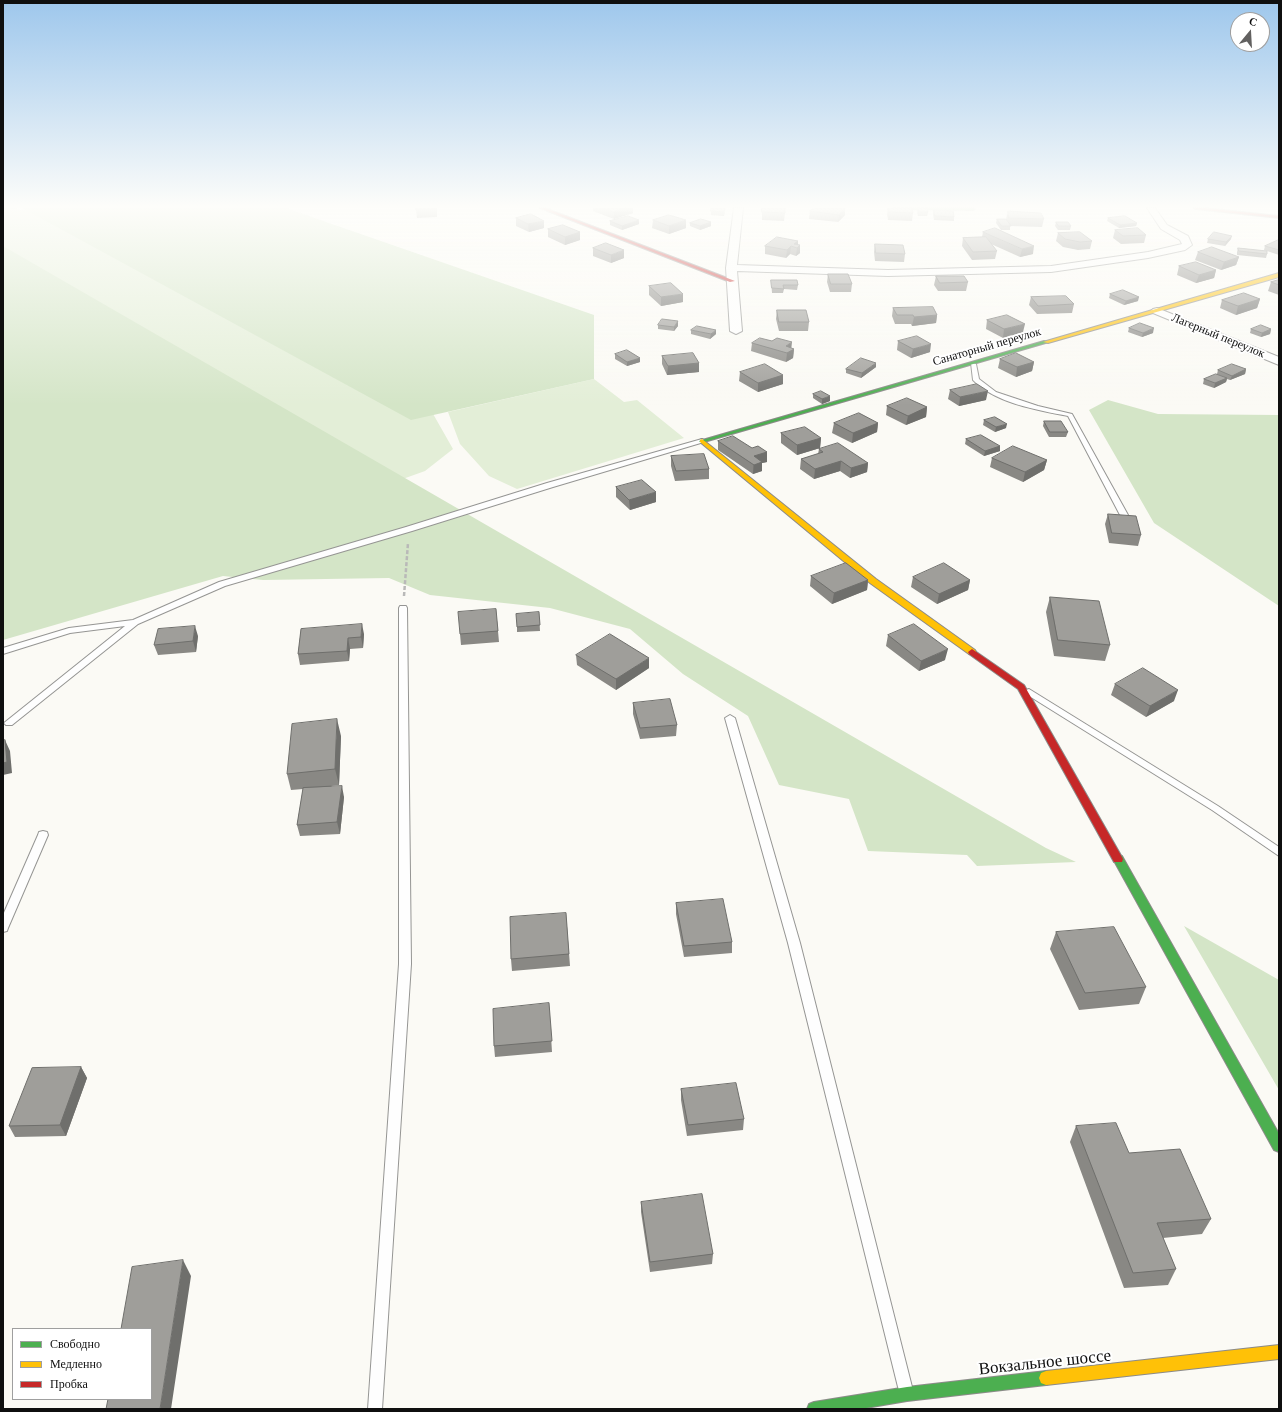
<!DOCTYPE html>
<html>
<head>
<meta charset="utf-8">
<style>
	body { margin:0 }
	#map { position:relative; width:1282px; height:1412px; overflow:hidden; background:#fbfaf5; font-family:Georgia,serif }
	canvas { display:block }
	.frame { position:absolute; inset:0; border:4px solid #0f0f0f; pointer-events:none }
	.legend { position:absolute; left:12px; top:1328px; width:140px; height:72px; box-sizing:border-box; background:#fff; border:1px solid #9f9f9f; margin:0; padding:5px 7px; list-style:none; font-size:12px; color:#0f0f0f }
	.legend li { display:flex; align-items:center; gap:8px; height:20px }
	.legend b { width:20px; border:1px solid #9f9f9f }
	.north { position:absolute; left:1230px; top:12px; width:40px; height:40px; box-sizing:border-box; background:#fff; border:1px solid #9f9f9f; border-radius:50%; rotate:18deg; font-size:11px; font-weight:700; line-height:16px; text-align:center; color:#0f0f0f }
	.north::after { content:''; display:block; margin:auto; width:14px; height:18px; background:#626160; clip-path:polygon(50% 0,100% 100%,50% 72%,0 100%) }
</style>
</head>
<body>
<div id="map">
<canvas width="1282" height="1412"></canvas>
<div class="frame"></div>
<ul class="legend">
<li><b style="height:5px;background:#4caf50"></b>Свободно</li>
<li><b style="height:5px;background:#ffc107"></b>Медленно</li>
<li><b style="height:5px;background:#c62828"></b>Пробка</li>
</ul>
<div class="north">С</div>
</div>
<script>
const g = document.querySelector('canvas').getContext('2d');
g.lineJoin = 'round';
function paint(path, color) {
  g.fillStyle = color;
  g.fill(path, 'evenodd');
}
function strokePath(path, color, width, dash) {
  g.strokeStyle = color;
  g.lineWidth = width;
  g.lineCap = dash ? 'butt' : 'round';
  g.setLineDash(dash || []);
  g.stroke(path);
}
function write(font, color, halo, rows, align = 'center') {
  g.font = font + ' Georgia,serif';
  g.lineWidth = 4;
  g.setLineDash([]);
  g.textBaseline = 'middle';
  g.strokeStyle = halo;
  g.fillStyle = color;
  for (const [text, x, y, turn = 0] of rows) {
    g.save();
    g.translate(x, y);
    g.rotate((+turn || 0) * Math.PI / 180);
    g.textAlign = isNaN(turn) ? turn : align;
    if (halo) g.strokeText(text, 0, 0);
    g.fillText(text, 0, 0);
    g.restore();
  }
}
paint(new Path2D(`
	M3 208H14L20 210 34 208 428 405 453 449 425 471 372 490 3 476Z
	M594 379 624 402 637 400 684 438 517 489 489 476 460 444 448 412Z`), '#e3eed7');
paint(new Path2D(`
	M22 208H286L594 315V379L411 420Z
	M3 246 1046 848 1076 862 977 866 967 855 868 851 849 799 779 785 748 716 683 674 630 629 550 608 430 595 389 578 263 580 223 576 3 640Z
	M1108 400 1158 414 1279 415V606L1154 523 1089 410Z
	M1184 926 1279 980V1090Z`), '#d4e5c7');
const lane = new Path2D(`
	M971 363 976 364 979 379 996 392 1038 406 1072 414 1128 515 1127 517H1124L1120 515 1068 416C1037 410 995 403 973 380Z
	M702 439 704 440V442L553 487 412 531 225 586 138 624 12 725H6L4 723 125 626 70 633 3 654V648L69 628 133 620 219 582 406 527 547 483Z
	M400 606H406L407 608 411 964 382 1409H368L399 964V608Z
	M1029 689 1218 806 1279 847V856L1212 810 1026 694 1025 692 1026 690Z
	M730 715 735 718 800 943 912 1387 910 1392 905 1394 900 1392 898 1387 788 943 725 718Z
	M43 831 47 832 48 835 8 928 7 931 3 932V915L38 835 39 832Z`);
const street = new Path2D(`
	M734 208H743L737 265 888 270 1051 266 1148 252 1182 244 1180 240 1161 229 1147 208H1155L1167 225 1188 236 1192 245 1185 250 1148 258 1051 272 888 276 737 271 742 331 736 334 730 331 726 268Z
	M1157 308 1279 357V365L1153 313 1151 311 1153 309Z`);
const fast = new Path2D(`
	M894 208H972L975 209 973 210 896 209Z
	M1044 341 1049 342 704 442H700L699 441Z
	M1118 855 1122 856 1279 1134V1152L1274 1150 1113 859 1114 856Z
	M1046 1371 1051 1373 1053 1378 1051 1383 1046 1385 907 1401 860 1409H807L809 1404 814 1402 907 1387Z`);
const slow = new Path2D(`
	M1279 273V277L1048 343 1043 342Z
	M702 439 876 579 975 650 976 652 975 654H969L870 583 700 442V440Z
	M1279 1345V1359L1046 1385 1041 1383 1039 1378 1041 1373 1046 1371Z`);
const jam = new Path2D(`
	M540 208H545L735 281 730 282Z
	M1194 208H1205L1279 216V218L1196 209Z
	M972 649 1024 685 1123 859 1122 862H1114L1018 689 969 654 968 652Z`);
strokePath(lane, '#959593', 2);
strokePath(street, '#959593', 2);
strokePath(fast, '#8c8b89', 2);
strokePath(slow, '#8c8b89', 2);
strokePath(jam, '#8c8b89', 2);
strokePath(new Path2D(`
	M404 596 408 543`), '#b9b9b8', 2.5, [4, 2]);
paint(lane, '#fefefe');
paint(street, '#fefefe');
paint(fast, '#4caf50');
paint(slow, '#ffc107');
paint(jam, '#c62828');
paint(new Path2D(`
	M437 208V217L417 218 416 210Z
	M593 208H633V213L614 219 593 211Z
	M762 208 785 213 784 221 762 220Z
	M845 208V215L838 222 809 219 810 211Z
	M888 208H912L913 213 912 221 888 220 887 213Z
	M918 208 928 212 927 216H918L917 211Z
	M934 210 954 217V221L934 220 933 214Z
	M711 211 725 212 724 216 711 215Z
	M1008 211 1044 219 1042 227 1010 226V230H1001L996 223 997 219 1007 221 1006 219Z
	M516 218 544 228 529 232 516 226Z
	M1108 218 1137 223 1136 226 1119 228 1107 221Z
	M653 220 686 228 669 234 652 228Z
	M610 221 639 224 622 230 610 225Z
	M711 222V226L700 230 690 226V223Z
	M1056 222 1071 226 1070 230H1058L1055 226Z
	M548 229 580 232V240L565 245 548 237Z
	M1115 230 1146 235 1144 243 1121 244 1113 238Z
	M983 232 1033 254 1020 257 991 244 997 251 995 259 972 260 962 246 963 238 982 237Z
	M1058 233 1092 241 1090 249 1078 250 1063 247 1056 241Z
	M1208 239H1231L1225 246 1207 243Z
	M1279 240V255L1267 251V254L1266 258 1237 255V252L1238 248 1266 251 1264 250 1265 246Z
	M798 241V245L800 253 796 256 790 254 786 258 765 254V246Z
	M875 244 905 254 904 262 875 261 874 252Z
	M593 248 624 258 611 263 593 256Z
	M1198 252 1239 257 1236 265 1221 270 1195 260Z
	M1179 266 1216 270 1214 278 1196 283 1177 275Z
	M828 274 852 284 851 292H830L827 282Z
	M936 276 968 282 966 291H938L934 285Z
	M771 280 798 285 797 290 784 289 783 293H772Z
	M1279 280V295L1268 291 1271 282Z
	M649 286 683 302 661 306 649 295Z
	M1110 294 1138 301 1124 305 1109 298Z
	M1031 297 1074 304 1072 313 1037 314 1029 305Z
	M1260 299 1257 308 1236 315 1220 308 1222 300Z
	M893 308 937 315 936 323 912 326 911 324H895L892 316Z
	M777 310 809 322 808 331H779L776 319Z
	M987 320 1023 332 1003 338 986 329Z
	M658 325 678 326 674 331 658 329Z
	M1129 328 1153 333 1142 337 1128 332Z
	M1251 329H1271L1270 334 1261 337 1250 333Z
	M691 330 716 334 710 339 691 334Z
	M898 341 930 352 911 358 897 350Z
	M752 343 794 349 793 358 786 362 751 351Z
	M615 354 640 362 627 366 615 359Z
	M662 356 699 363V372L667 375 662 364Z
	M1000 359 1034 362 1032 371 1016 377 998 368Z
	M876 367 861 378 846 373V369Z
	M1246 369 1245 374 1230 380 1227 379 1226 382 1214 388 1203 384 1204 379 1217 374 1218 370Z
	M740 372 783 375V384L758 392 739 381Z
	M950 390 986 400 959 406 948 399Z
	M813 394 830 401 822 404 813 398Z
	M887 406 927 407 926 417 906 425 886 415Z
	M984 420 1006 428 995 432 983 425Z
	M1044 421 1068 432 1066 437H1049L1043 426Z
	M834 423H878L877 432 852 443 832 433Z
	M781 433 821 438 820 448 797 455 781 443Z
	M966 439 1000 446V451L984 456 965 444Z
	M718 441 752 448 767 452V462L762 463V471L753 474 718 450Z
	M819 449 868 463 867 472 850 478 840 471 814 479 800 469 801 459 818 454Z
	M671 456 709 469V479L675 481 671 466Z
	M992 458 1047 460 1044 470 1023 482 990 467Z
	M616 487 656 502 630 510 616 497Z
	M1108 514 1141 535 1138 546 1109 543 1105 524Z
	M811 576 868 580 867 590 832 604 810 586Z
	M913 577 970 580 968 590 937 604 911 587Z
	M1050 597 1110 645 1105 661 1054 656 1046 612Z
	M496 609 499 642 461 645 460 634Z
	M539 612 540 631 517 632V627Z
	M301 629 364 634 363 648 350 649 349 661 300 665 298 654Z
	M888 635 945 660 919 671 886 646Z
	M198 636 196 652 158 655 154 645Z
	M576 655 649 668 616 690 577 665Z
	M1115 684 1174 701 1146 717 1111 695Z
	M633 703 677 725 676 736 640 739 633 714Z
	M341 736 339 785 331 786 344 797 340 834 300 836 297 825 303 789 291 790 287 774Z
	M676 903 732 942V953L684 957 676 914Z
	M566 913 570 966 512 971 511 959Z
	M1056 932 1146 987 1139 1004 1079 1010 1050 949Z
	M549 1003 552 1052 495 1057 494 1046Z
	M81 1067 87 1078 66 1136 15 1137 9 1126Z
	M681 1089 744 1119 743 1130 687 1136 681 1100Z
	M1076 1126 1129 1153 1211 1219 1202 1234 1163 1238 1176 1269 1168 1285 1124 1288 1070 1142Z
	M641 1202 713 1254 712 1264 650 1272 641 1212Z`), '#898884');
paint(new Path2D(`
	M626 208H633V213L614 219V212Z
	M845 208V215L838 222 839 215Z
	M639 220V224L622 230V226Z
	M686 220V228L669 234V226Z
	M544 221V228L529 232 528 224Z
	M711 222V226L700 230V226Z
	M1137 223 1136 226 1119 228 1120 225Z
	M580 232V240L565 245V237Z
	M1232 236 1231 239 1225 246 1226 242Z
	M798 241V247L800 245V253L796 256 797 248 794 244Z
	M791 246 790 254 786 258 787 250Z
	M1034 246 1033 254 1020 257 1022 249Z
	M624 250V258L611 263V255Z
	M1239 257 1236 265 1221 270 1224 262Z
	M1216 270 1214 278 1196 283 1199 275Z
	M683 294V302L661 306V297Z
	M1139 297 1138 301 1124 305 1126 301Z
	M1260 299 1257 308 1236 315 1238 306Z
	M937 315 936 323 912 326 914 317Z
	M678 321V326L674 331V327Z
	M1025 324 1023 332 1003 338 1004 329Z
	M1154 328 1153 333 1142 337 1143 333Z
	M1271 329 1270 334 1261 337 1262 333Z
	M716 330V334L710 339 711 334Z
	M792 342 791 351 794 349 793 358 786 362 787 353 786 346Z
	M931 344 930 352 911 358 913 349Z
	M640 358V362L627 366V362Z
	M1034 362 1032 371 1016 377 1017 367Z
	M699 363V372L667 375 668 366Z
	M876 363V367L861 378 862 373Z
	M1246 369 1245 374 1230 380 1232 376Z
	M783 375V384L758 392V383Z
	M1227 378 1226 382 1214 388 1215 383Z
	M988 391 986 400 959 406 960 397Z
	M830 396V401L822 404V399Z
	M927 407 926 417 906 425 908 416Z
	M878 423 877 432 852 443 853 433Z
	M1007 424 1006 428 995 432 996 427Z
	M821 438 820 448 797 455V445Z
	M1000 446V451L984 456 985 451Z
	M767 452V462L762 463V471L753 474 754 456Z
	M1047 460 1044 470 1023 482 1025 472Z
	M841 461 840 471 814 479 815 469Z
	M868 463 867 472 850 478 851 468Z
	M656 492V502L630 510 629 500Z
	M868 580 867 590 832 604 834 593Z
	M970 580 968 590 937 604 939 594Z
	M362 624 364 634 363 648 361 637Z
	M195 626 198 636 196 652 193 641Z
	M348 638 350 649 349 661 347 651Z
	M948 649 945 660 919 671 921 661Z
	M649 658V668L616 690V679Z
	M1178 690 1174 701 1146 717 1150 706Z
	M337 719 341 736 339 785 335 769Z
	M5 740 10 751 12 773 3 775V763Z
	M342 786 344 797 340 834 337 822Z
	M81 1067 87 1078 66 1136 60 1125Z
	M183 1260 191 1276 171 1409H160Z`), '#6f6f6c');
const building = new Path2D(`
	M416 208H436V209L416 210Z
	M603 208H626L614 212Z
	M712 208H725L724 212 711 211Z
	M762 208H785V213L762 212Z
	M814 208H845L839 215 810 211Z
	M888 208H912L913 213 889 212Z
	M918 208H927L928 212H919Z
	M934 210 953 211 954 217 935 216Z
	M1008 211 1041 213 1044 219 1009 218Z
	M531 214 544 221 528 224 516 218Z
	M669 215 686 220 669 226 653 220Z
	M628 216 639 220 622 226 610 221Z
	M1125 216 1137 223 1120 225 1108 218Z
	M701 219 711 222 700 226 690 223Z
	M997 219H1006L1011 226H1002Z
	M1056 222H1068L1071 226H1059Z
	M563 225 580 232 565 237 548 229Z
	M995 228 1034 246 1022 249 983 232Z
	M1138 228 1146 235 1123 236 1115 230Z
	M1080 232 1092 241 1080 242 1065 239 1058 233Z
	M1214 232 1232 236 1226 242 1208 239Z
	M777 237 798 241 794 244 800 245 797 248 791 246 787 250 765 246Z
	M986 237 997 251 973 252 963 238Z
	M1278 240H1279V250L1265 246Z
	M606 243 624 250 611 255 593 248Z
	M875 244 903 245 905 254 876 253Z
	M1212 247 1239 257 1224 262 1198 252Z
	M1238 248 1267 251V254L1239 251Z
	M1196 262 1216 270 1199 275 1179 266Z
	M828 274H848L852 284H831Z
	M936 276H964L968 282 940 283Z
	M771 280H797L798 285H783L784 289 772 288Z
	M1279 280V285L1271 282Z
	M671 283 683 294 661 297 649 286Z
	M1123 290 1139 297 1126 301 1110 294Z
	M1244 293 1260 299 1238 306 1222 300Z
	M1066 296 1074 304 1038 306 1031 297Z
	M933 307 937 315 914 317 913 315H897L893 308Z
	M777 310H806L809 322H779Z
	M1007 315 1025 324 1004 329 987 320Z
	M662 319 678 321 674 327 658 325Z
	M1140 323 1154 328 1143 333 1129 328Z
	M1261 325 1271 329 1262 333 1251 329Z
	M697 326 716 330 711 334 691 330Z
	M917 336 931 344 913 349 898 341Z
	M760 338 772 341 777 338 792 342 786 346 794 349 787 353 752 343Z
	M627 350 640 358 627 362 615 354Z
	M693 353 699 363 668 366 662 356Z
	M1016 353 1034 362 1017 367 1000 359Z
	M861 358 876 363 862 373 846 369Z
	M765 364 783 375 758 383 740 372Z
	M1232 364 1246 369 1232 376 1218 370Z
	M1216 374 1227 378 1215 383 1204 379Z
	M977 384 988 391 960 397 950 390Z
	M821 391 830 396 822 399 813 394Z
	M907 398 927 407 908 416 887 406Z
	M859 413 878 423 853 433 834 423Z
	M995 417 1007 424 996 427 984 420Z
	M1044 421H1061L1068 432H1050Z
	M805 427 821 438 797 445 781 433Z
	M981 435 1000 446 985 451 966 439Z
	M733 436 752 448 758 446 767 452 754 456 762 462 754 465 718 441Z
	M838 443 868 463 851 468 841 461 815 469 801 459 823 452 819 449Z
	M1013 446 1047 460 1025 472 992 458Z
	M704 454 709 469 676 471 671 456Z
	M642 480 656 492 629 500 616 487Z
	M1108 514 1136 516 1141 535 1112 533Z
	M846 563 868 580 834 593 811 576Z
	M944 563 970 580 939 594 913 577Z
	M1050 597 1099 601 1110 645 1058 640Z
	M496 609 498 631 460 634 458 612Z
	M539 612 540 625 517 627 516 614Z
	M362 624 361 637 348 638 347 651 298 654 301 629Z
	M914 624 948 649 921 661 888 635Z
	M195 626 193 641 154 645 158 629Z
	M610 634 649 658 616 679 576 655Z
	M1143 668 1178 690 1150 706 1115 684Z
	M670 699 677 725 640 728 633 703Z
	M337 719 335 769 287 774 292 724Z
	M5 740 7 762 3 763V741Z
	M342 786 337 822 297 825 303 788Z
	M723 899 732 942 684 946 676 903Z
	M566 913 569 954 511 959 510 917Z
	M1114 927 1146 987 1085 993 1056 932Z
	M549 1003 552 1041 494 1046 493 1009Z
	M81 1067 60 1125 9 1126 32 1068Z
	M736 1083 744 1119 688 1125 681 1089Z
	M1116 1123 1129 1153 1180 1149 1211 1219 1157 1223 1176 1269 1133 1273 1076 1126Z
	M702 1194 713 1254 650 1262 641 1202Z
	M183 1260 160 1409H106L108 1399H151V1329H121L132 1267Z`);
paint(building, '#9f9e9a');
strokePath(building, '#6f6f6c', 1);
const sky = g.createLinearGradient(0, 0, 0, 405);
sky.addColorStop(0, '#9ec7ec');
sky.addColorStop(0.51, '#fdfdfa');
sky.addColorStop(1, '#fdfdfa00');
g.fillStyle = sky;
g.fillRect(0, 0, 1282, 405);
write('12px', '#0f0f0f', '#fff', [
	["Лагерный переулок",1218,336,22],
	["Санаторный переулок",987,347,-16]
]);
write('17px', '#0f0f0f', '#fff', [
	["Вокзальное шоссе",1045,1363,-6]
]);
</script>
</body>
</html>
